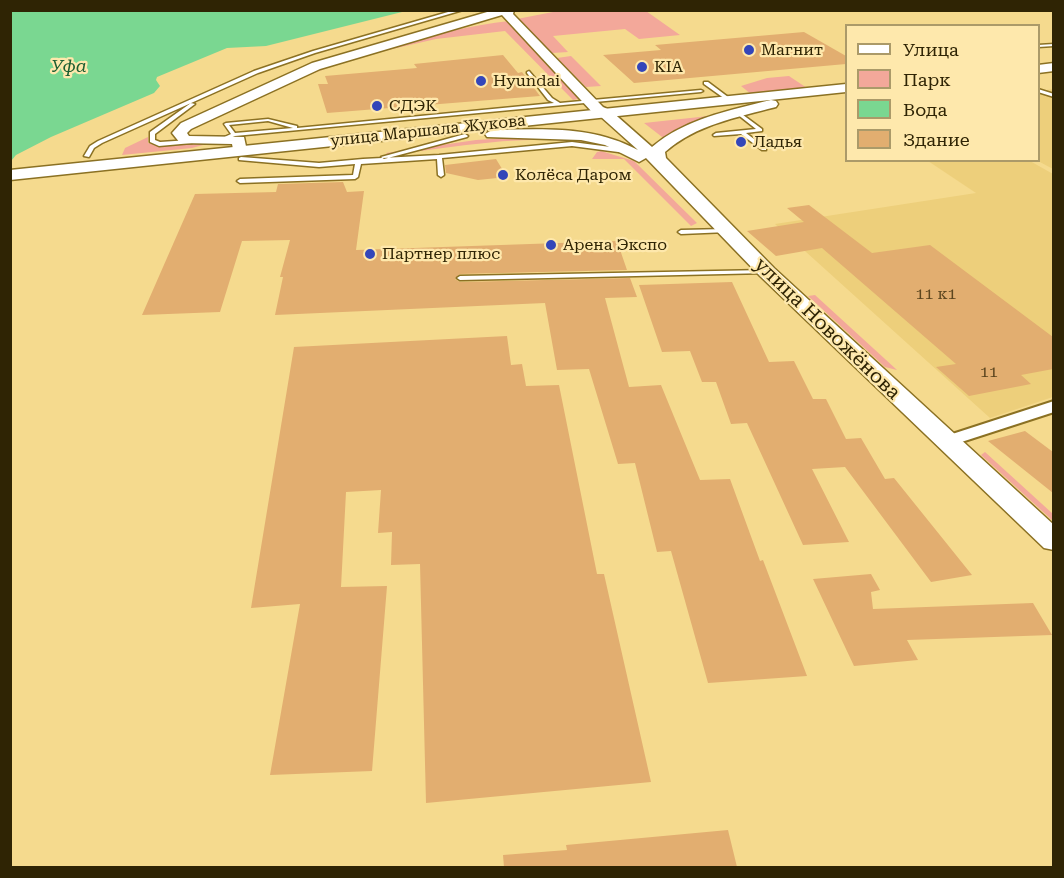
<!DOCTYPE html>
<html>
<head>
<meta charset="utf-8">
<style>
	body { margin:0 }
	#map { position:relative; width:1064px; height:878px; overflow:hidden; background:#f5da8e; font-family:"Roboto Serif",serif }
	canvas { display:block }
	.frame { position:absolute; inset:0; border:12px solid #2f2404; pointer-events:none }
	.legend { position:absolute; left:845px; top:24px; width:195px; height:138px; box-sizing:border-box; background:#fee8ac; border:2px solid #ab9a69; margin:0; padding:8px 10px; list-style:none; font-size:18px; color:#2f2404 }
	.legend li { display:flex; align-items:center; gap:12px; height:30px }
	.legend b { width:30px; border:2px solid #ab9a69 }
</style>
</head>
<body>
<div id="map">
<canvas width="1064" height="878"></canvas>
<div class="frame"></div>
<ul class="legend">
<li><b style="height:8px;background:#fff"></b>Улица</li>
<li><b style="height:16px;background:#f3a89a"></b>Парк</li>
<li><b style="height:16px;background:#7ad791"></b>Вода</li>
<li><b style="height:16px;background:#e2ae70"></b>Здание</li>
</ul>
</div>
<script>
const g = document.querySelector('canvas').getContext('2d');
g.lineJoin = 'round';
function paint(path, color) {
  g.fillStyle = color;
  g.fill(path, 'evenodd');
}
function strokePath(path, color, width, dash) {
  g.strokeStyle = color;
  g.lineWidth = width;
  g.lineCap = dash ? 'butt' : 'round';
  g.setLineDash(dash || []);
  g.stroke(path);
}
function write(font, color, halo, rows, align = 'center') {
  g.font = font + ' "Roboto Serif",serif';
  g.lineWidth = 4.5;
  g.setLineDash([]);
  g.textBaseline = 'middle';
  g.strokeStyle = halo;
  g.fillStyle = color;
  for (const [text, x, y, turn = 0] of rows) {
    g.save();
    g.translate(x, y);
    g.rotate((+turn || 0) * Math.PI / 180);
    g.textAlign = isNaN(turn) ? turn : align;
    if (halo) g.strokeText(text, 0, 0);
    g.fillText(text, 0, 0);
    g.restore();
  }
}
paint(new Path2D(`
	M1053 89V169L1038 161 1039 91Z
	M928 161H1030L1053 174V397L990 418 775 224 976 193Z`), '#edcf7b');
paint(new Path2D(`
	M558 11H646L680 35 639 39 625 29 553 36 568 52 552 53 517 19Z
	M509 21 583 98 573 100 505 31 436 39 357 57 293 81C362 54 435 30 509 21Z
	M571 56 601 86 586 87 557 58Z
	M789 76 807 88 751 94 741 86 767 78Z
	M718 115 666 140 644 123Z
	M558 135 610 144V147C536 130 461 147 388 155L386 153 476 140Z
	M148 137V143L162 146 214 142 192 148 122 155 125 148Z
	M601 151 634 161 697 223 691 226 624 159H592L597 152Z
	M815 295 897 370 885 367 808 296Z
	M985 452 1053 514V521L981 455Z`), '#f3a89a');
paint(new Path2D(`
	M11 11 14 10 406 11 266 46 227 48 157 77 156 80 160 86 154 93 51 137 16 155 11 161Z`), '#7ad791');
paint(new Path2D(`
	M804 32 846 56V64L634 83 603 55 661 50 655 45Z
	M503 55 518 73 522 72 540 96 327 113 318 84H328L325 76 417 68 414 64Z
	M496 159 507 177 478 180 446 173 445 165Z
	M343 182 347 192 364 191 356 250 617 241 627 270 460 274 455 279 460 282 630 278 637 297 605 298 629 387 661 385 700 480 730 479 760 561 763 560 807 676 708 683 671 551 657 552 635 463 618 464 589 369 557 370 545 303 275 315 283 277H280L290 240 242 241 220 312 142 315 195 194 276 192 278 184Z
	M809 205 872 253 930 245 1053 337V369L1021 375 1031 384 969 396 936 367 956 364 822 248 776 256 747 231 804 222 787 208Z
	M732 282 769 362 794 361 813 399H826L846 439 861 438 885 479 894 478 972 575 931 582 845 467 812 469 849 542 803 545 747 423 731 424 716 382H702L690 351 662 352 639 285Z
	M507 336 511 365 522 364 526 386 559 385 597 574H604L651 782 426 803 420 564 391 565 392 532 378 533 381 490 346 492 341 587 387 586 372 771 270 775 300 604 251 608 294 347Z
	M1025 431 1053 452V493L988 441Z
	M871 574 880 590 871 592 873 609 1033 603 1052 635 907 640 918 660 854 666 813 579Z
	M728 830 737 867H504L503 855 567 850 566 845Z`), '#e2ae70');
const lane = new Path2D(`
	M455 10H463L315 53 258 73 102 143 94 148 89 157 84 156 90 146 98 141 254 71 313 51Z
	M1054 44V46L1038 47V45Z
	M529 71 552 98 560 103 701 90 703 91 701 92 235 136 221 142 218 140 231 134 224 124 226 123 268 119 297 126V128L554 103 548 100 527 73V72ZM268 121 293 128 235 133 229 125Z
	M704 82H708L732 100 728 101 704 84Z
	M1038 89 1054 94V97L1038 92Z
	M191 103 195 104 155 134V140L160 142 190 140 192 141V143L159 146 150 142V132Z
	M739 112 762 129V131L746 133 766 148V150H762L741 134 714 136 713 135 716 133 756 129 737 114V113Z
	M465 134 468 136 467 137 384 159 381 157Z
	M572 142 626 149 629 151 626 153 572 146 442 158 444 175 441 177 438 175 437 159 361 164 358 177 355 179 240 183 237 181 240 179 353 175 355 164 319 167 239 160V158L241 157 319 163 363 159 439 155Z
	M726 229 728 230V232L681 234 678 232 681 230Z
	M766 270 769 272 768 273 460 280 457 278 460 276Z`);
const street = new Path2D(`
	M1054 401V412L946 447 938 442 940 438Z`);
const secondary = new Path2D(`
	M494 10H514L513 14 603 107 610 110 652 147C685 119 730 110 771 100L776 101 778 104 776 107C738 117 695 125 665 152L666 158 774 268 1054 525V550L1044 548 760 276 646 158 639 162 605 145 581 140 487 137 485 134 492 130C542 129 592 125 638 150L600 116 593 113 502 15 320 69 191 129 187 133 189 136 244 137 247 151 244 154H234L232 144 180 143 172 133 181 123 312 63Z`);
const primary = new Path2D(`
	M1054 63V71L1038 73V65Z
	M846 84V92L10 180V170Z`);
strokePath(lane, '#8b7123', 3);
strokePath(street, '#8b7123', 4);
strokePath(secondary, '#8b7123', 3);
strokePath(primary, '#8b7123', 3);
paint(lane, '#fff');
paint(street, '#fff');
paint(secondary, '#fff');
paint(primary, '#fff');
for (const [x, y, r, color] of [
	[749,50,6,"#3446b9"],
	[642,67,6,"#3446b9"],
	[481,81,6,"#3446b9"],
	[377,106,6,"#3446b9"],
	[741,142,6,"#3446b9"],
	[503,175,6,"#3446b9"],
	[551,245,6,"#3446b9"],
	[370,254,6,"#3446b9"]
]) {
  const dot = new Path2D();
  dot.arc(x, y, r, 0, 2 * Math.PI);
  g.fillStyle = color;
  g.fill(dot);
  strokePath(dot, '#fee8ac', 2);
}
write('16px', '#2f2404', '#fee8ac', [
	["Магнит",761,50],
	["KIA",654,67],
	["Hyundai",493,81],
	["СДЭК",389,106],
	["Ладья",753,142],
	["Колёса Даром",515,175],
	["Арена Экспо",563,245],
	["Партнер плюс",382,254]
], 'left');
write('16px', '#2f2404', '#fee8ac', [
	["улица Маршала Жукова",428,131,-6]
]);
write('16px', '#5c461f', null, [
	["11 к1",936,294],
	["11",989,372]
]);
write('italic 18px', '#1e5f32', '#fee8ac', [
	["Уфа",69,67]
]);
write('20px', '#2f2404', '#fee8ac', [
	["улица Новожёнова",827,329,44]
]);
</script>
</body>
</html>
